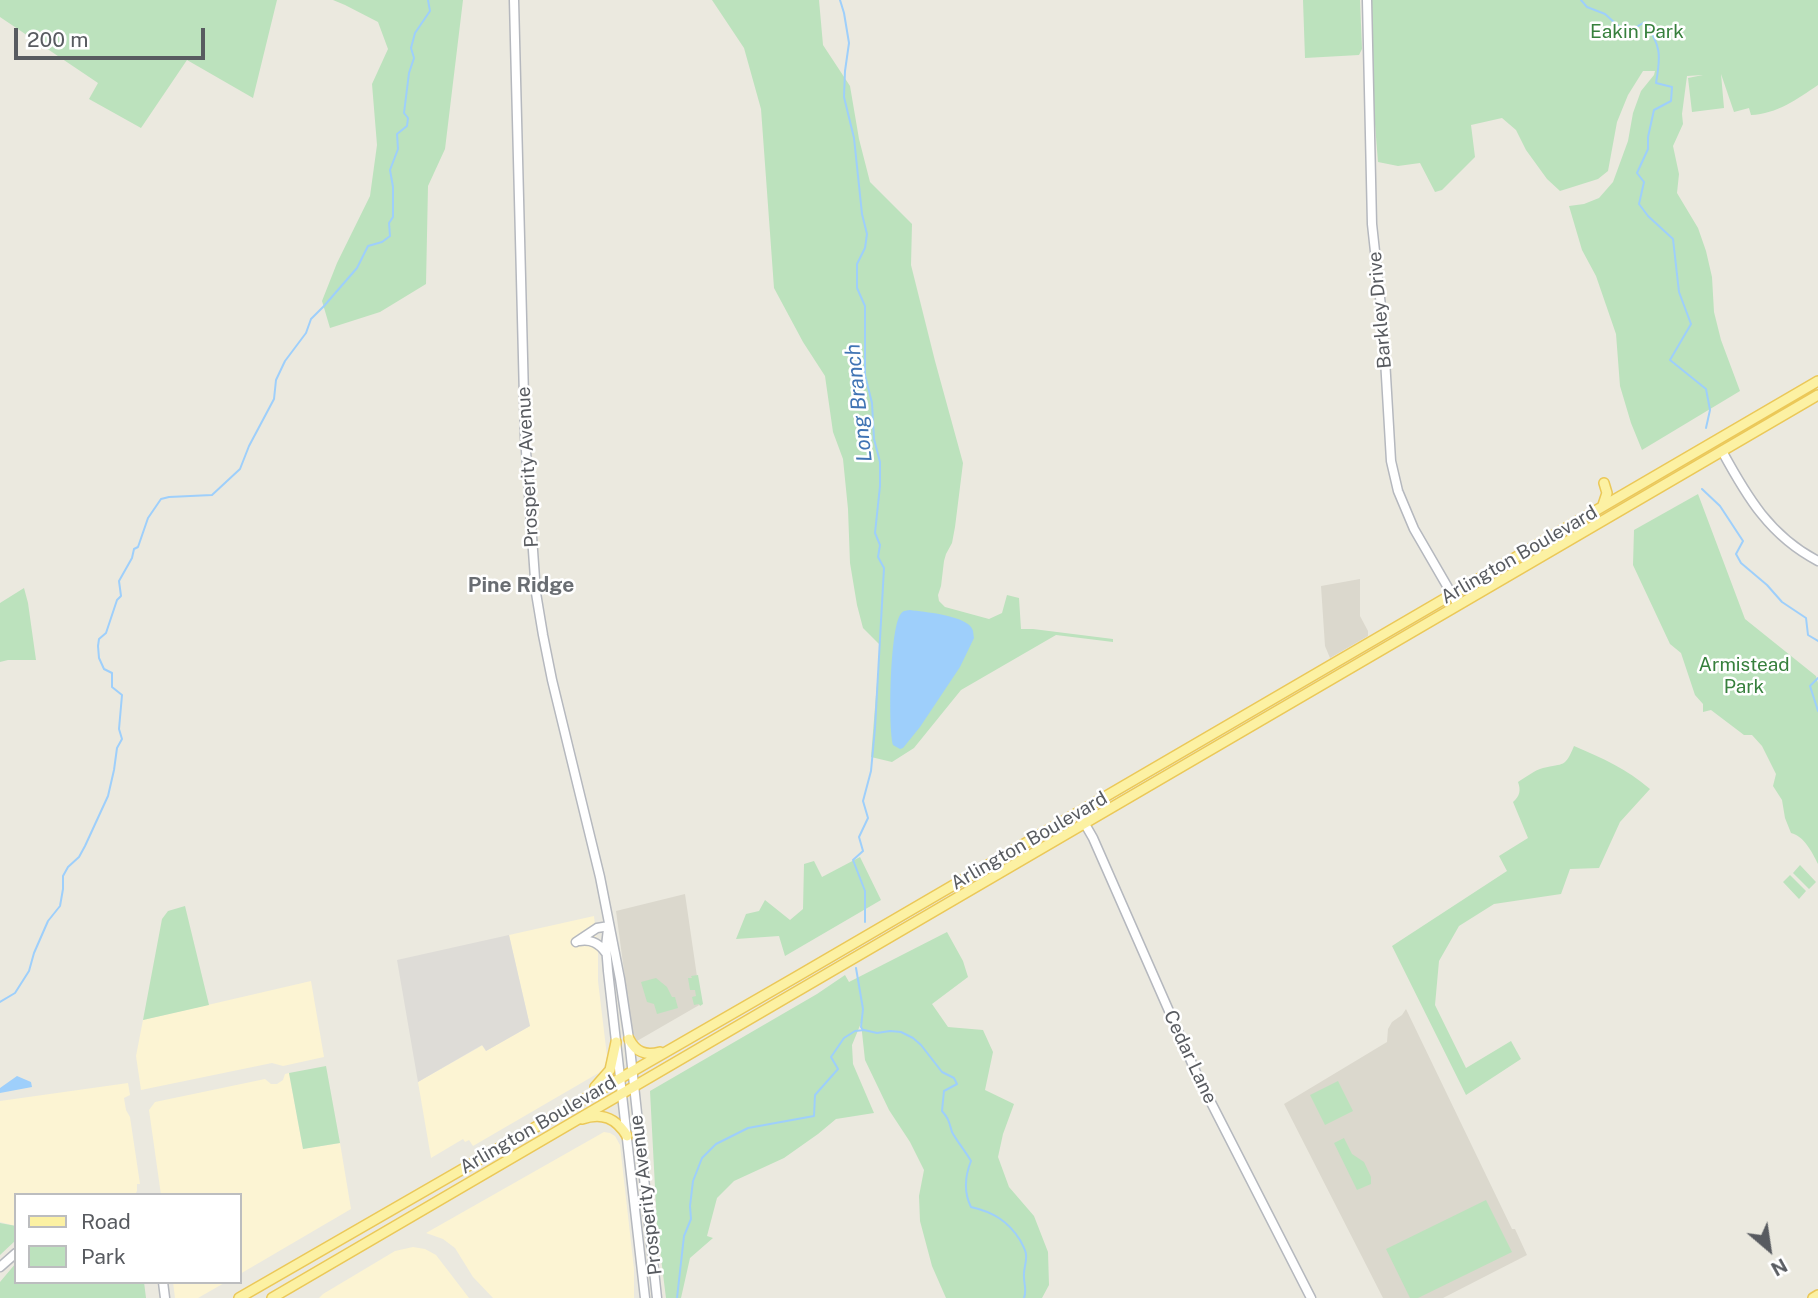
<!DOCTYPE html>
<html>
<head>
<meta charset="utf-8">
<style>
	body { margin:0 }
	#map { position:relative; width:1818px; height:1298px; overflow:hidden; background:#ebe9df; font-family:"Public Sans",sans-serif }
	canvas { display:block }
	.legend { position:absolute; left:14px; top:1193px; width:228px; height:91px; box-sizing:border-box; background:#fff; border:2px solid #bcbdbf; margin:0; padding:9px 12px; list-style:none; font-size:21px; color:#585b60 }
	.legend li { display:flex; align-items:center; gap:14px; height:35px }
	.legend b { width:35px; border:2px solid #bcbdbf }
	.north { position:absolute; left:1734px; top:1214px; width:70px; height:70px; -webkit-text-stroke:5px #fff; paint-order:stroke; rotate:151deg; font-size:19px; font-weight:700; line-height:28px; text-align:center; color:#585b60 }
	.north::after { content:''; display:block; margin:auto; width:24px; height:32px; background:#585b60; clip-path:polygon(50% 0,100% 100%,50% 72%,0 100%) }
	.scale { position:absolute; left:14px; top:28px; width:191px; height:32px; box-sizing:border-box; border:4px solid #585b60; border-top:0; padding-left:9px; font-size:21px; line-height:24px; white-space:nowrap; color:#585b60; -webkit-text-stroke:5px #fff; paint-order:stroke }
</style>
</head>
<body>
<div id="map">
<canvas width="1818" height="1298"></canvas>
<ul class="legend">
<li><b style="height:9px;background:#fcf1a3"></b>Road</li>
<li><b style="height:19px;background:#bce2bd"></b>Park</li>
</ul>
<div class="north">N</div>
<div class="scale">200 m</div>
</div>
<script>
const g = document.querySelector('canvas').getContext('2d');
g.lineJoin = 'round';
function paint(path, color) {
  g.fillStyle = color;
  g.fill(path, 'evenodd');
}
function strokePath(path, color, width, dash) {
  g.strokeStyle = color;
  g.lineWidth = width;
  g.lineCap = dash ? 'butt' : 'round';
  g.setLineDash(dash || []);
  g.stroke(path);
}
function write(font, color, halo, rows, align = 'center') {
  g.font = font + ' "Public Sans",sans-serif';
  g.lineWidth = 5;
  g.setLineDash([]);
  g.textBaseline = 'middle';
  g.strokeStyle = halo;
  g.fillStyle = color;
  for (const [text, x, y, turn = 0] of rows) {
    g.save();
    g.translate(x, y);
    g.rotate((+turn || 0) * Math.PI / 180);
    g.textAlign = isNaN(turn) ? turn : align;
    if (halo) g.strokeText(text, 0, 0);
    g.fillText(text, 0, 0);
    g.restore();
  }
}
paint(new Path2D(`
	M594 916 598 951V981L607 1056 606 1062 602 1071 473 1146 469 1140 465 1142 463 1139 431 1158 418 1082 483 1045 486 1051 530 1026 509 935Z
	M311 981 324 1057 283 1066 272 1063 141 1090 136 1056 143 1020Z
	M289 1073 303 1149 340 1143 351 1209 240 1274V1195H161L149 1110 155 1102 265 1079 271 1084H277L283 1080 285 1074Z
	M128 1083 130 1095 124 1098 126 1110 130 1117 140 1184H137V1191L135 1195H16V1226L0 1222V1101Z
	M604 1132 610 1133 615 1136 620 1145 634 1269V1298H493L473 1277 455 1248 443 1239 426 1233Z
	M413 1247 425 1249 436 1255 469 1298H319L323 1294 395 1251Z
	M173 1282H226L198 1298H175Z`), '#fcf4d3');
paint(new Path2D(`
	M509 935 530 1026 486 1051 482 1045 418 1082 397 960Z`), '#dedcd7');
paint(new Path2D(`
	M1360 579V616L1368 631V636L1330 658 1325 646 1321 586Z
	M685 894 701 1004 637 1041 633 1038 616 911Z
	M1406 1009 1512 1229H1515L1527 1255 1443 1298H1383L1284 1104 1387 1042 1388 1029 1392 1022 1402 1015Z`), '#dbd8cd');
paint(new Path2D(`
	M0 0H277L253 98 187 60 141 128 89 99 98 83 0 17Z
	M333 0H463L445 149 428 186 426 284 380 312 330 328 322 301 337 263 370 196 377 145 372 84 388 49 378 22 345 5Z
	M712 0H819L823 45 850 86 859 139 870 182 912 224 911 265 935 361 963 463 955 527 952 543 946 554 944 561 941 586 938 595 939 601 945 607 989 619 1002 613 1007 595 1019 598 1021 629H1033L1113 639V642L1056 635 961 690 914 748 892 762 871 757 880 645 863 628 857 605 850 563 848 509 843 459 833 432 825 376 803 342 774 288 761 109 744 48Z
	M1303 0H1360L1362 49 1359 55 1305 58Z
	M1370 0H1818V85C1797 99 1777 114 1751 115L1749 108 1734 112 1721 74 1724 108 1692 112 1688 78 1703 75 1687 76 1682 114 1683 124 1673 146 1679 174 1677 193 1698 228 1706 251 1712 277 1714 312 1721 340 1740 391 1642 450 1631 423 1620 386 1616 334 1596 276 1582 250 1569 206 1584 204 1599 198 1613 182 1628 141 1633 113 1641 91 1654 75 1655 71H1643L1628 95 1617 122 1608 171 1598 179 1560 191 1547 179 1526 150 1516 130 1502 118 1471 125 1475 157 1442 190 1435 192 1420 163 1398 166 1378 162 1370 61Z
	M1698 494 1745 619 1816 676 1818 683V864C1812 852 1804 836 1791 833L1785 818 1782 800 1773 786 1776 774 1762 746 1752 735H1744L1711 710 1703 712V704L1695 695 1681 653 1670 644 1633 565 1634 530Z
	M24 588 28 603 36 660H8L0 662V603Z
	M1574 746C1602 758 1627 769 1650 789L1620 822 1599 868 1570 869 1561 894 1494 904 1459 926 1439 961 1435 1005 1466 1068 1511 1041 1521 1059 1466 1095 1392 946 1507 871 1499 856 1528 838 1513 802C1520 796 1521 790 1518 782 1526 777 1535 770 1543 768 1564 763 1565 768 1574 746Z
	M860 857 881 900 785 956 779 936 736 939 746 914 759 911 765 900 790 920 803 909 804 864 814 861 822 877Z
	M1800 865 1816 882 1809 889 1793 873Z
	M1790 875 1806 891 1799 899 1783 882Z
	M185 906 209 1005 143 1020 162 919 168 911Z
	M947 932 963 961 968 977 932 1004 948 1027 983 1030 993 1052 985 1090 1014 1104 1003 1134 998 1157 1009 1187 1034 1216 1048 1252 1049 1285 1042 1298H946L932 1266 920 1221 919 1196 924 1170 910 1142 889 1110 865 1060 861 1023 852 1045 853 1064 874 1113 836 1119 818 1134 784 1158 734 1181 717 1198 707 1236 713 1238 690 1258 681 1298H666L657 1226 650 1091 817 994 845 975 849 982Z
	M698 975 703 1004 700 1006 699 1004 694 1005 692 997 696 996 695 990H690L688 978H692L691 976Z
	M656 978 667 987 672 997H675L678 1008 657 1014 654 1004 647 1002 641 982Z
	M326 1066 340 1143 303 1149 289 1073Z
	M1338 1081 1353 1111 1325 1125 1310 1095Z
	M1344 1138 1352 1154 1364 1162 1371 1177V1184L1357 1190 1334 1143Z
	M1486 1200 1512 1252 1418 1298H1410L1386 1249Z
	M0 1223 16 1226V1240L0 1255Z
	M16 1263V1282H144L146 1298H0V1282Z`), '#bce2bd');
paint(new Path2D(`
	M910 610C924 612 962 615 971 627 974 631 973 633 974 638L960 667 920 727 903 748 900 749 893 745C888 725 890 631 900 615 903 610 905 611 910 610Z
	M17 1076 31 1082 32 1087 0 1093V1088Z`), '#9ecffb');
strokePath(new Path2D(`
	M840 0 844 13 849 43 845 71 844 97 854 138 862 214 867 234 865 248 857 264V288L865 306V375L872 403 874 439 880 462V486L875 533 880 545 878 557 884 568 875 728 871 771 863 801 868 818 859 837 863 851 853 860 865 891V922
	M1581 0 1587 7 1605 14 1626 33 1645 22C1661 46 1661 55 1656 83L1672 87 1671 101 1654 110 1648 137V149L1637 173 1644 182 1639 204 1648 216 1673 239 1679 292 1691 324 1670 360 1706 389 1710 410 1706 428
	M1702 489 1720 506 1743 541 1736 554 1741 563 1767 585 1782 602 1806 618 1808 635 1818 641
	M1818 678 1810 686 1818 711
	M856 968 863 1009 861 1027 863 1030
	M0 1002 15 993 29 971 34 953 48 921 60 906 63 889V876L68 867 79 857 85 846 108 796 114 770 117 748 122 739 119 729 122 695 112 687V673L104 669 99 658 98 646 99 639 106 633 117 600 121 596 119 581 132 558 134 549 138 547 148 518 161 499 169 497 212 495 240 469 249 446 274 399 276 380 285 361 306 333 311 319 324 306 357 268 368 246 382 242 390 236 389 223 393 217V187L390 170 398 149 397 134 407 126 408 118 404 113 409 73 414 58 411 48 415 33 430 11 428 0
	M677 1298 684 1236 691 1219 690 1206 693 1181 702 1158 716 1144 748 1128 814 1116 815 1095 838 1069 831 1057 844 1038 855 1031 864 1030 877 1033 890 1031 901 1032 913 1038 921 1045 942 1072 954 1078 957 1084 944 1091 942 1111C949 1119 949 1122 952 1132 956 1140 966 1152 971 1161 965 1176 964 1193 971 1207 993 1212 1008 1221 1020 1240 1022 1244 1026 1250 1026 1255 1027 1262 1023 1270 1024 1277 1024 1285 1027 1290 1024 1298`), '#9ecffb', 2);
const secondary = new Path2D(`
	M514 0 525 437 536 593 543 635 552 680 600 877 620 979 629 1039 657 1298
	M1367 0 1372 224 1383 325 1391 461 1398 491 1414 529 1458 605
	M1722 451C1747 497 1770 536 1818 561
	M1078 812 1093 838 1198 1077 1311 1298
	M608 929 606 946 608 971 645 1298
	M579 941C591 939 599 943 606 953
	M576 942 597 928 609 926
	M0 1267 16 1253
	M163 1282 165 1298`);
const primary = new Path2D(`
	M1603 505 1607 493 1604 483
	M629 1039C636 1052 645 1056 660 1052
	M595 1087 610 1070 616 1042
	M582 1119C602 1112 616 1118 627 1136
	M239 1298 796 977 1818 381
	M272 1298 1818 395
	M1813 1298 1818 1295`);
strokePath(secondary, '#b5b8be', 11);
strokePath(primary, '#ebc858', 12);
strokePath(secondary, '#fff', 8);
strokePath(primary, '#fcf1a3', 9);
write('19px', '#37803d', '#fff', [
	["Eakin Park",1637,32],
	["Armistead",1744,665],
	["Park",1744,687]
]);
write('19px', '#585b60', '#fff', [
	["Barkley Drive",1380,310,-95],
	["Prosperity Avenue",528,467,-93],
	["Arlington Boulevard",1519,555,-30],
	["Arlington Boulevard",1029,841,-30],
	["Cedar Lane",1190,1057,65],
	["Arlington Boulevard",538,1125,-30],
	["Prosperity Avenue",646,1195,-97]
]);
write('italic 21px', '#4074b4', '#fff', [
	["Long Branch",859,403,-96]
]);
write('bold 21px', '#696d72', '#fff', [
	["Pine Ridge",521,586]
]);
</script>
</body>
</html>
